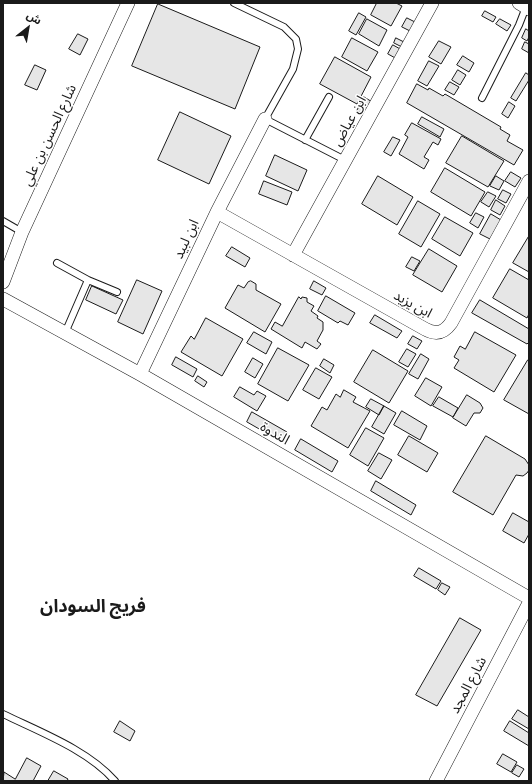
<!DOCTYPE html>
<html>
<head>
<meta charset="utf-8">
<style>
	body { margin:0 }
	#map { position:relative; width:532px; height:784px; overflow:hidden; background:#fff; font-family:"Exo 2","Noto Sans Arabic",sans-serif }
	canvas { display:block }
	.frame { position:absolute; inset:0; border:4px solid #1a1a1a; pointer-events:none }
	.north { position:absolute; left:8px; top:8px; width:40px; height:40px; -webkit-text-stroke:3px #fff; paint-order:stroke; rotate:31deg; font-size:11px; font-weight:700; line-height:16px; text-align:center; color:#1a1a1a }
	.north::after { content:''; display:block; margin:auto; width:14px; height:18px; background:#1a1a1a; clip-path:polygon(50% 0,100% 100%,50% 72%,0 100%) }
</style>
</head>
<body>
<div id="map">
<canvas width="532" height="784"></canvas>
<div class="frame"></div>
<div class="north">ش</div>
</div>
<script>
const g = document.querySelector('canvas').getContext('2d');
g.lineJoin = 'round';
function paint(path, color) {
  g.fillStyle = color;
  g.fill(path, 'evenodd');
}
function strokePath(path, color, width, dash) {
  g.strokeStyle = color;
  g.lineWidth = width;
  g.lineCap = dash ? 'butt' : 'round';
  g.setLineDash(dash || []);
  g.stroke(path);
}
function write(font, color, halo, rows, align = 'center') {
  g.font = font + ' "Exo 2","Noto Sans Arabic",sans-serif';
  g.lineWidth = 3;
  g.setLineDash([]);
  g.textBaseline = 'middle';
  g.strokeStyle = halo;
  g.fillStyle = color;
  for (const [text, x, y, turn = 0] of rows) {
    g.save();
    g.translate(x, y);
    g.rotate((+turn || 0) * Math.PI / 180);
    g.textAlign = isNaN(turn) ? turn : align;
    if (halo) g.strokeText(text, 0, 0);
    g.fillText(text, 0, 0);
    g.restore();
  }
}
const building = new Path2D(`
	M377 3H396L402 6 391 26 371 15Z
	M158 4 260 47 235 109 132 66Z
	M485 11 496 17 493 22 482 16Z
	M359 13 366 17 356 35 349 31Z
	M407 18 415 22 410 31 402 27Z
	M367 19 387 30 379 46 359 34Z
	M500 19 511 25 507 31 496 24Z
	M526 29 529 31V37L527 41 522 38Z
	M78 34 88 39 80 55 69 49Z
	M352 38 378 52 367 71 342 57Z
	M396 38 406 43 404 48 394 43Z
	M439 41 451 47 441 64 429 57Z
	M525 42 529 44V53L522 49Z
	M393 45 402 50 397 59 388 54Z
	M463 56 474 63 469 72 457 65Z
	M335 57 371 77 357 104 320 84Z
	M429 61 439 66 427 86 418 81Z
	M35 65 46 70 37 90 25 85Z
	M458 70 466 75 460 85 452 80Z
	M526 73 529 75V80L516 101 511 98Z
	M450 82 459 87 454 95 445 90Z
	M417 84 428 90 429 88 443 96 445 94 501 127 500 129 510 135 507 141 523 150 514 165 407 103Z
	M364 97 374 103 367 116 357 111Z
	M509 102 515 106 508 118 502 114Z
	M180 112 231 136 209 184 158 160Z
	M422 117 444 129 440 137 418 124Z
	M412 123 441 139 438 145 433 142 424 157 429 160 424 169 399 154 408 137 405 135Z
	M462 136 504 161 488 187 446 163Z
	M393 137 400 140 391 156 384 152Z
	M275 155 307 170 298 191 266 176Z
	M445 168 485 192 471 216 431 192Z
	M511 172 521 178 515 187 505 181Z
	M378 176 413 197 397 225 362 204Z
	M496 176 504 181 499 190 490 186Z
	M264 181 292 192 287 205 259 194Z
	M503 190 511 194 506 203 498 199Z
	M488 192 496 196 489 207 481 202Z
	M496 200 505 206 500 215 491 210Z
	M418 201 440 214 421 247 399 234Z
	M476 213 484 217 478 228 470 223Z
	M491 214 501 220 490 239 480 234Z
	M445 217 473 233 460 256 432 239Z
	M529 236V272L513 263Z
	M232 247 250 258 245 267 226 256Z
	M429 249 457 266 442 292 413 275Z
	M412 257 420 261 414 271 406 267Z
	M510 269 529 280V314L527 318 493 298Z
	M137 280 162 291 143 334 118 322Z
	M251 281 256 284V290L281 304 265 332 225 308 238 285 244 288 248 282Z
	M314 281 326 288 322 295 310 289Z
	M92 286 123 300 116 314 86 300Z
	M326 296 355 313 348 325 340 321 338 323 318 311Z
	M299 297 301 299 302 297 307 298V302L314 306 311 311 318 316 317 318 323 322V330L317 341 321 344 317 349 305 342 302 348 271 329 275 322 282 326Z
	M480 300 529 329V342L527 344 472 313Z
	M375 315 402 331 397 338 370 323Z
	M206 318 243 339 222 376 181 352 191 336 194 339Z
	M254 332 272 342 266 354 247 343Z
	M475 332 516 355 494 392 454 368 459 360 454 357 460 346 465 349Z
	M413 336 422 341 417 349 408 344Z
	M278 348 309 365 288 401 258 384Z
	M407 349 416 354 408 367 399 362Z
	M373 350 408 371 389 403 354 382Z
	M421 354 429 359 418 379 409 374Z
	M176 357 197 369 193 377 172 365Z
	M253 358 263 364 255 378 245 372Z
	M324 359 334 365 330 373 320 366Z
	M528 360H529V414L504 400Z
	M316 368 332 377 319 399 303 390Z
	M198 376 207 382 204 387 195 381Z
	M426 378 442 387 431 406 415 396Z
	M240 387 254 395 257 391 266 396 257 411 234 397Z
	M344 390 356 397 353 402 370 411 348 448 311 426 322 407 327 410 336 394 340 397Z
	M467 395 480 403 483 408 480 413H474L466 426 453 418Z
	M439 397 458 408 453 417 433 406Z
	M371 399 384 406 379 415 366 407Z
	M384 406 396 413 384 434 372 427Z
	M402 411 427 426 420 440 394 425Z
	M252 412 287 432 282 442 247 422Z
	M366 428 384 438 368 466 350 455Z
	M409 436 438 453 427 472 398 455Z
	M486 436 525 459 529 465V470L527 473 523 476 516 475 493 515 453 492Z
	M301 439 338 461 332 472 295 450Z
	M379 453 392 460 381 479 368 471Z
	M376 481 416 505 411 515 371 491Z
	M513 513 529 522V534L524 543 503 531Z
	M419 568 441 581 436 589 414 576Z
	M442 583 450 587 445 595 438 590Z
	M460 618 481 630 437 706 416 695Z
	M518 710 529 717V729L512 719Z
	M120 721 135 731 130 741 114 732Z
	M510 721 529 733V746L504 731Z
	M503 754 517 762 511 772 497 764Z
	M27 758 41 766 33 781H3L4 772 15 779Z
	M517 765 524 769 519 777 512 773Z
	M54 771 68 779 67 781H48Z`);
paint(building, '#e6e6e6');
strokePath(building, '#1a1a1a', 1);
const lane = new Path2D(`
	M234 3 284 27 296 39 298 49 293 69 265 119 345 160
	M482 98 519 25 526 7
	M305 140 329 97
	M3 221 22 232
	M57 263 88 280 65 333
	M88 280 117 292
	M3 714C40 732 88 750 115 781`);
const street = new Path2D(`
	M519 3 529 9
	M217 212 425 329C436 335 444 333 451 323L529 181
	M293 255 432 3
	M3 282 22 232 128 3
	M3 299 140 374 529 598
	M140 374 217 212 265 119
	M436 781 529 603`);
strokePath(lane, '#1a1a1a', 8);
strokePath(street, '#1a1a1a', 14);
strokePath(lane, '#fff', 6);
strokePath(street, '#fff', 13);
write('14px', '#1a1a1a', '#fff', [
	["ابن عياض",349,121,-61],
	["شارع الحسن بن علي",49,135,-65],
	["ابن لبيد",186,239,-65],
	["ابن يزيد",413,304,29],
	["الندوة",275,433,30],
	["شارع المجد",468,685,-62]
]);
write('bold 18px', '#1a1a1a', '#fff', [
	["فريج السودان",93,606]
]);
</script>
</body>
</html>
